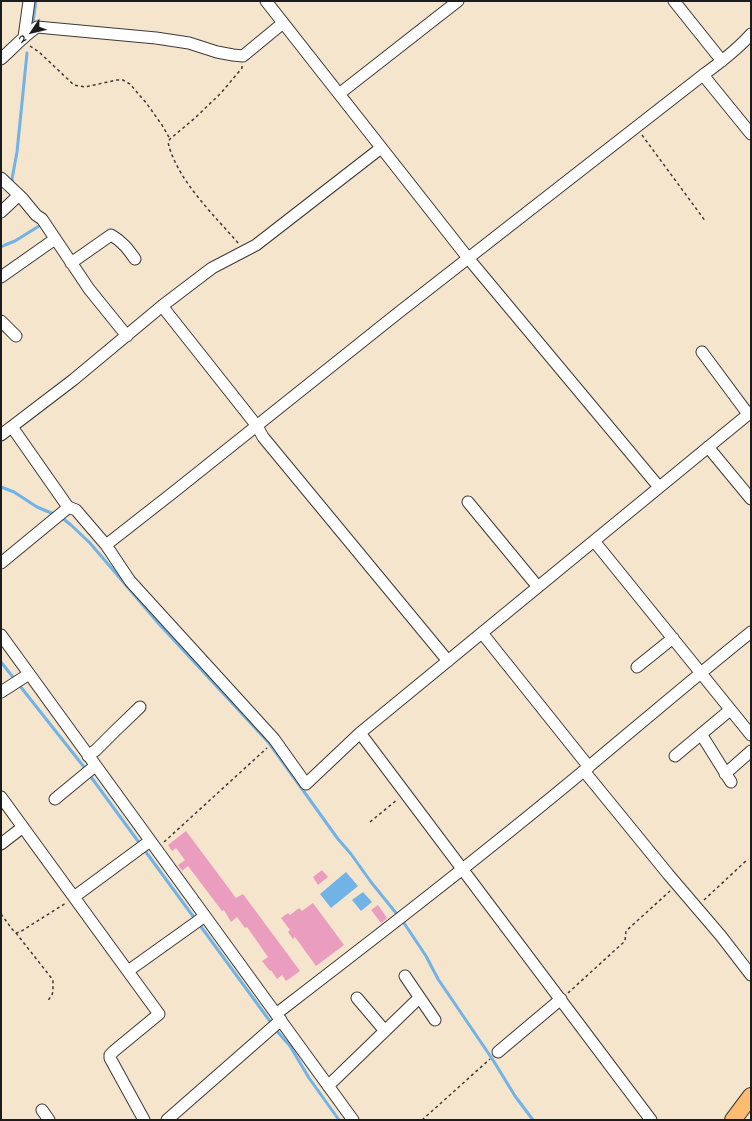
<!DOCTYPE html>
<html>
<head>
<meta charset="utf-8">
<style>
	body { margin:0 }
	#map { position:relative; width:752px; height:1121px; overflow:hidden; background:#f5e5cd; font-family:"Indie Flower",sans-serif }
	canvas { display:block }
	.frame { position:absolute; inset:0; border:2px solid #1c1c1c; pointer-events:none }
	.north { position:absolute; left:12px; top:12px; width:40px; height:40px; -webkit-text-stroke:3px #fdfcf7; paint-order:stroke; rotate:235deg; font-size:11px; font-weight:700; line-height:16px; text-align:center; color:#1c1c1c }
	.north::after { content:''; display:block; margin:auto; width:14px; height:18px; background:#1c1c1c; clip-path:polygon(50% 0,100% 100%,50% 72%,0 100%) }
</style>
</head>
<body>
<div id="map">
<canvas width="752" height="1121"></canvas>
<div class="frame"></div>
<div class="north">N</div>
</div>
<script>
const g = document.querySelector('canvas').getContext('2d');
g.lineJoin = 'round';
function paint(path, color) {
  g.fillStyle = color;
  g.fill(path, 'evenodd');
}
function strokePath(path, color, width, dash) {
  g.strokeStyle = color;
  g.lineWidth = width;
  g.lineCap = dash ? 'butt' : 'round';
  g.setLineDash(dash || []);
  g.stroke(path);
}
paint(new Path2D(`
	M346 872 358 886 331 908 320 894Z
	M363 892 372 902 361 911 352 900Z`), '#71b3e6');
strokePath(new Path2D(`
	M33 22 36 1
	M13 184 12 179 17 152 27 53
	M1 247 5 245 15 241 39 226
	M1 487 14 492 37 507 56 515
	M61 517 71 525 90 543 159 624 269 743 338 839 351 854 371 882 396 913
	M1 662 84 767
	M91 777 195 919
	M404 923 426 956 438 979 493 1060 515 1096 533 1120
	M199 924 272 1024
	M275 1029 290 1046 309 1078 339 1120`), '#71b3e6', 3);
paint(new Path2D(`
	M186 831 236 898 243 894 300 971 286 981 282 975 277 979 271 970 270 971 262 961 268 957 247 927 245 928 237 917 231 922 224 910 222 911 188 866 182 871 178 865 185 860 176 848 172 851 168 845Z
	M322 870 328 877 318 885 313 877Z
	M313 903 344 945 316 966 295 937 293 939 288 932 290 930 281 918 288 913 290 915 299 908 302 911Z
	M378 905 387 918 381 923 371 910Z`), '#ea9dbf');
const minor = new Path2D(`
	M266 1 468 258 659 487
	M674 1 722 61
	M24 37 29 1
	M1 59C13 48 24 36 37 27L156 38 189 43 217 52 233 55 243 56 283 23
	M703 75 751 134
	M339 94 458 1
	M1 178 22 198 36 215 42 219 89 289 127 336
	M1 212 19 195
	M71 263 111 235C122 241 128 249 135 259
	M1 277 55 239
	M162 306 257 426 263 437 448 661
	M1 321 16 336
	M702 352 748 414
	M12 427 68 507 76 510 106 545 130 581 274 739 306 784 360 733 751 412
	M1 435 73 380 162 306 212 268 256 245 381 148
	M708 447 751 499
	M468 502 538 587
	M594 541 751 735
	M106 545 175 491 398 313 703 75C721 62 737 50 751 34
	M1 563 69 507
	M482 633 589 767
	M1 635 353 1120
	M637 667 673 638
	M1 692 29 674
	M360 733 651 1120
	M701 734 731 782
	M88 756 96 750 115 731 140 707
	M675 756 730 710
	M584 771 668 874 721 936 751 975
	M725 774 751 751
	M1 797 159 1014 114 1051 110 1055V1058L144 1120
	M55 799 95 766
	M1 844 23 827
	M74 897 150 841
	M128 971 205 916
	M405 976 435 1020
	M357 998 385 1031
	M276 1014C380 934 485 853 586 769 641 723 695 677 751 632
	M498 1052 561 999
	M328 1086 419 998
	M42 1110 49 1120
	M167 1120 281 1020`);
const highway = new Path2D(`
	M733 1120 751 1096`);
strokePath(minor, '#3d3a37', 13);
strokePath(highway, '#3d3a37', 18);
strokePath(new Path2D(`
	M30 46 39 52 74 85 85 87 117 80H123L130 84 147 104 162 125 170 139
	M642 135 706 222
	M238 243C214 215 176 179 168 142L170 139 195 118 221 93 242 68V66
	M370 822 398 799
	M164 842 267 748
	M704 900 748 859
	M1 914 12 929 16 933 20 932 66 903
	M16 933 53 980V991L52 995 47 1002
	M568 993 625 941 626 931 670 891
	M422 1120 490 1059`), '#3d3a37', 1.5, [3, 3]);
strokePath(minor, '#fff', 11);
strokePath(highway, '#fdbc70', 16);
</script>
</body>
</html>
